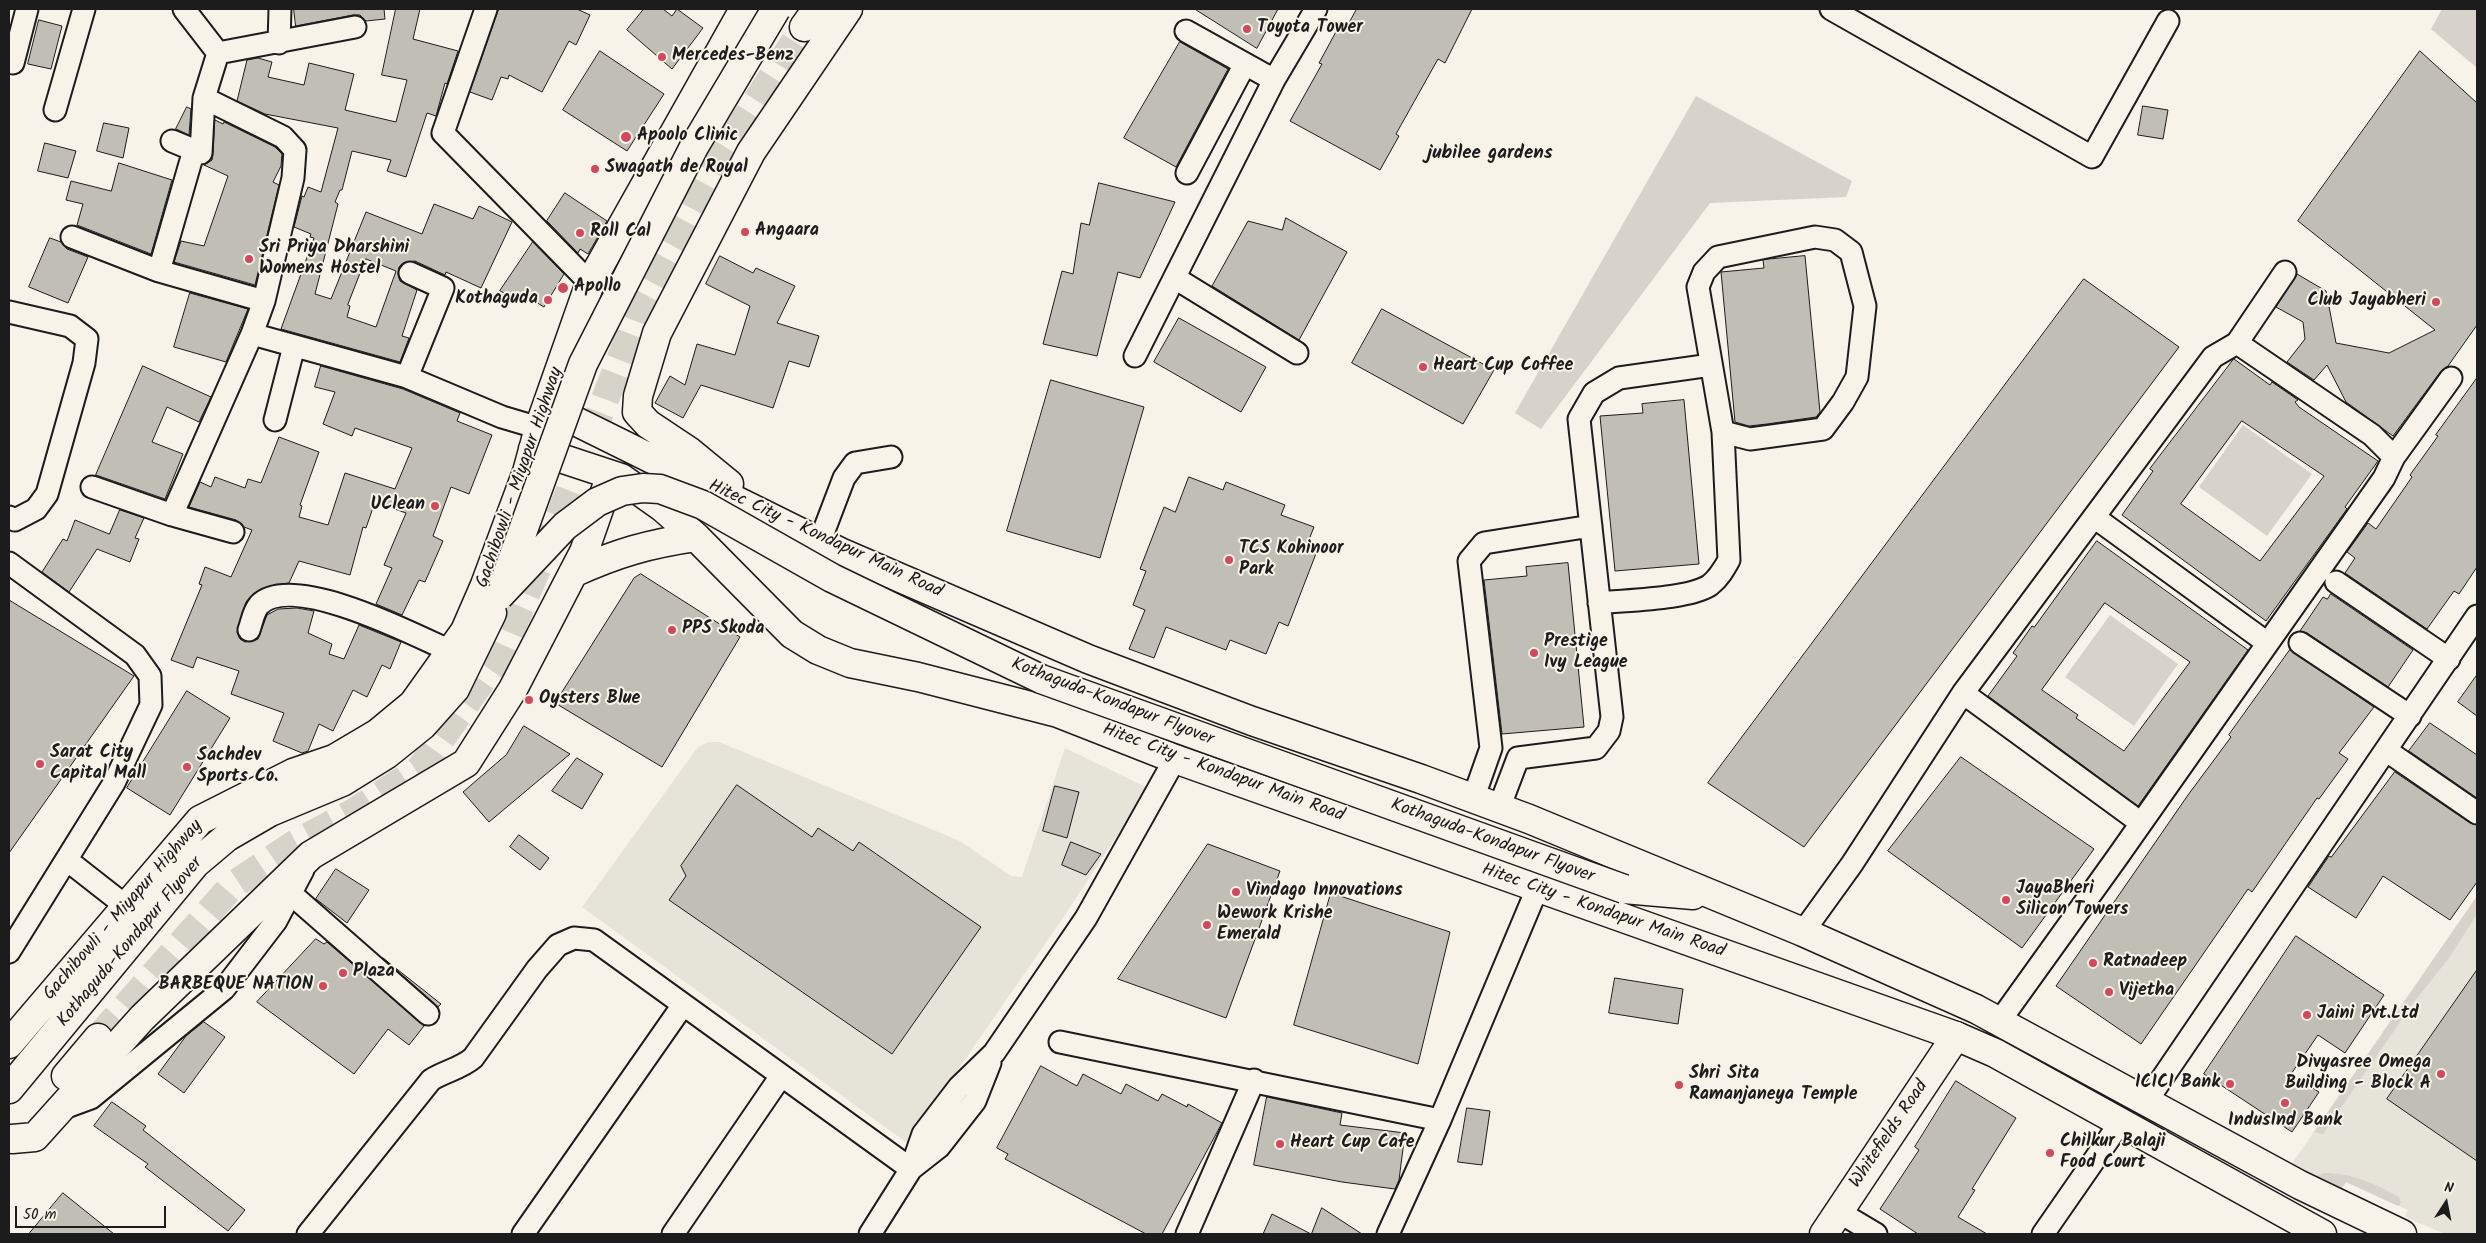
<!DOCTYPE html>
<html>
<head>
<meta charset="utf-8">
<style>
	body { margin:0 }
	#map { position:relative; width:2486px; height:1243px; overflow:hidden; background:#f7f3e8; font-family:Kalam,sans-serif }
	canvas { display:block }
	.frame { position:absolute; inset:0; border:10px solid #1c1c1c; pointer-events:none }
	.north { position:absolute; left:2421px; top:1178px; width:50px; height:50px; -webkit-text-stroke:4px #f7f3e8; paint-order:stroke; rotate:11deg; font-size:14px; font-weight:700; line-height:20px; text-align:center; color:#1c1c1c }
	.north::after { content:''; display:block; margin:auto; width:18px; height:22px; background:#1c1c1c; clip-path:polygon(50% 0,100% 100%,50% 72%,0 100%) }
	.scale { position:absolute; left:15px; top:1206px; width:151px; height:22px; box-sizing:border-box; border:2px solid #1c1c1c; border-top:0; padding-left:6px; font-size:15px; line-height:18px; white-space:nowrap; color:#1c1c1c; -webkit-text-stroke:4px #f7f3e8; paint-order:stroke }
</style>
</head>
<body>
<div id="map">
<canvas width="2486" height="1243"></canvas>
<div class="frame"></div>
<div class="north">N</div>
<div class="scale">50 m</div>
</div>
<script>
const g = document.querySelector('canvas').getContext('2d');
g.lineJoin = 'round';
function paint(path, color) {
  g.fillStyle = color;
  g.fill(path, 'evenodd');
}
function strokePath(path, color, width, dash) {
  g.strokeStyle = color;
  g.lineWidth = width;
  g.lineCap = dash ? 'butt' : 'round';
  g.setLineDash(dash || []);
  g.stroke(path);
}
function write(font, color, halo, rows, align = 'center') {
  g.font = font + ' Kalam,sans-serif';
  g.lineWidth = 4;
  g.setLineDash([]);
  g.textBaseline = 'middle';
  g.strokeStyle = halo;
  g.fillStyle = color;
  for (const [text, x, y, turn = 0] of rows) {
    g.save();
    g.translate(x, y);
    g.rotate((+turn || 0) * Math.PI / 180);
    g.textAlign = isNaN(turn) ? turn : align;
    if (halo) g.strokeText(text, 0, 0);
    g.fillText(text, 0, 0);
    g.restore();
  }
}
paint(new Path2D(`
	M709 742H719L960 841 1011 876 1022 877 1065 748 1148 788 1063 918 907 1143 582 907 698 747Z
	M2477 896V1234H2445L2405 1217 2408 1210 2346 1182 2342 1188 2291 1165Z`), '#e6e3d9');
paint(new Path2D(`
	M2442 9H2477V68L2431 29Z
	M1696 96 1852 181 1846 197 1710 203 1541 429 1515 413Z
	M2243 425 2312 474 2267 536 2199 487Z
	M2110 615 2178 664 2134 726 2065 677Z
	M2477 896V914L2449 958 2411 1006 2323 1134 2314 1132Z
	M2323 1173C2352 1173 2374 1183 2399 1197L2401 1203 2398 1206 2346 1182 2342 1188 2317 1176Z`), '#d7d3cb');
const building = new Path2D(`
	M294 9H384L385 19 366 21 360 15H353L296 26Z
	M396 9H420L413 39 458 51 447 84 445 83 436 116 427 113 406 177 387 171 391 160 352 151 342 190H340L335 202 338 204 315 294 331 299 366 212 422 234 434 204 473 219 479 206 512 222 481 288 446 272 445 275 415 261 403 263 399 267 398 274 400 281 417 290 402 336 409 338 400 362 281 329 314 238 310 237 311 234 294 227 302 196 304 197 308 187 321 192 338 128 265 114 237 101 247 60 258 58 272 62 268 77 304 85 309 63 354 74 345 110 396 122 407 80 382 75ZM366 259 396 271 376 327 347 317 350 306 348 305Z
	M499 9H577L590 15 576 45 569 41 542 92 509 75 508 79 501 77 492 100 470 92Z
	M644 9H663L672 16 677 9 703 28 672 69 627 30Z
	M1195 9H1278L1257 48Z
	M1357 9H1472L1445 63 1438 59 1396 134 1399 136 1380 170 1290 121 1322 64 1319 63 1338 28 1344 31Z
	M39 20 62 26 51 69 28 64Z
	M1180 42 1228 69 1176 167 1124 138Z
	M600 51 664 94 627 151 563 110Z
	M2420 51 2477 103V325L2448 366 2441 371 2393 436 2346 402 2327 365 2314 380 2287 362 2305 339 2303 322 2276 307 2297 274 2326 291 2336 343 2389 353 2435 330 2298 221Z
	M2143 106 2168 110 2163 139 2138 135Z
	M187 107 191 109 189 135 176 129Z
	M215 120 223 124 224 122 275 147 282 154 281 166 273 182 279 185 255 285 174 262 181 241 204 246 228 176 204 165 212 160 213 154Z
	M104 123 129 128 123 158 97 151Z
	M45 143 76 151 68 178 38 171Z
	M119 163 172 180 151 254 77 225 83 204 66 200 71 181 111 191Z
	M1099 183 1175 202 1140 278 1118 272 1097 356 1043 344 1062 271 1073 274 1081 223 1089 225Z
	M565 193 607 221 588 254 580 249 578 253 547 221Z
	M1286 218 1347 252 1299 340 1212 286 1248 221 1282 230Z
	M50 238 61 242 67 249 88 257 68 303 29 287Z
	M533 242 564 274 544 307 521 293 517 299 500 291Z
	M720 256 753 273 756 268 795 286 777 323 819 336 809 367 789 361 773 408 701 385 683 418 655 403 670 376 685 385 697 344 735 355 750 306 706 284Z
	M1805 256 1820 412 1816 417 1767 424 1749 426 1735 422 1721 272 1764 268 1763 260Z
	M2084 279 2179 347 1804 847 1708 783Z
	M190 293 248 309 226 362 174 347Z
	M1382 309 1494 370 1463 424 1352 363Z
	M1179 318 1266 367 1241 412 1154 362Z
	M2234 359 2270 385 2272 382 2298 400 2295 402 2299 407 2378 461 2345 507 2347 509 2266 621 2122 515 2153 471 2150 469ZM2242 421 2324 476 2260 561 2181 504Z
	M143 366 211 397 199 422 167 407 152 442 183 454 165 499 96 475Z
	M321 366 403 389 460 413 457 421 492 435 469 494 451 487 433 536 443 541 425 582 419 580 402 615 376 604 392 568 384 565 406 513 375 502 366 528 363 527 350 575 299 561 289 583 269 586 253 594 246 602 237 632 240 639 245 642 258 639 267 615 278 609 297 608 314 611 308 633 332 644 329 654 344 659 359 625 401 642 390 669 382 665 367 697 353 690 333 731 319 724 308 751 302 753 273 741 284 713 231 694 239 671 197 657 193 668 171 660 202 585 199 584 205 567 231 577 252 530 244 527 236 520 189 507 200 482 211 487 215 477 245 488 248 479 261 483 279 437 319 452 300 505 302 506 299 517 328 525 345 473 395 489 412 448 355 428 352 436 323 424 335 392 315 387Z
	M2477 378V567L2459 594 2454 591 2427 629 2345 573 2355 558 2347 552 2368 523 2376 529 2412 477 2410 475 2438 436 2436 435Z
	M1051 380 1144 407 1100 558 1007 531Z
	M1684 400 1699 564 1615 571 1600 416 1643 413 1642 404Z
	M1189 477 1223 490 1226 482 1285 505 1281 515 1314 527 1306 547 1317 551 1288 626 1279 622 1266 654 1230 640 1226 650 1166 627 1154 658 1129 649 1145 610 1133 605 1146 571 1140 569 1164 507 1175 512Z
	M120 510 144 518 135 538 139 539 130 562 97 549 69 592 42 572 63 539 67 541 75 520 109 534Z
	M2097 541 2248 650 2138 806 1988 696 2017 656 2013 653 2032 626 2034 627ZM2105 603 2190 662 2124 751 2076 718 2078 715 2042 690Z
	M1568 563 1584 727 1502 734 1484 580 1527 576 1526 567Z
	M641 574 740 637 662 767 555 703 634 578Z
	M2331 594 2413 650 2388 687 2307 633 2300 631 2323 597 2327 599Z
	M9 600 134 676 9 853Z
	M2290 650 2374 707 2339 753 2348 759 2319 799 2317 798 2252 892 2248 889 2141 1044 2056 986 2188 795 2231 737 2229 735Z
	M2477 675V716L2458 702Z
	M187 691 230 718 170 815 127 788Z
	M2430 723 2477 755V798L2409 751Z
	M524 726 570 754 489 822 463 792 506 755Z
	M1961 757 2094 849 2022 948 1888 851Z
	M577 758 603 774 582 809 552 791Z
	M2395 772 2470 823 2477 825V882L2450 920 2383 876 2356 918 2308 887 2329 856 2331 857Z
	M737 785 812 837 818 828 853 851 859 842 981 927 892 1054 669 900 686 876 681 866Z
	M1055 786 1079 792 1067 838 1043 831Z
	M519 835 549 858 540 870 510 847Z
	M1071 842 1101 854 1086 875 1062 865Z
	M1208 844 1280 871 1226 1018 1118 979Z
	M336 869 369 890 347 923 316 899Z
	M1331 893 1450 932 1418 1064 1294 1025Z
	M2296 936 2384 995 2345 1053 2318 1035 2291 1074 2319 1092 2292 1132 2204 1074Z
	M316 939 324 944 327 942 424 1026 409 1045 388 1029 354 1074 257 1002Z
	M383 958 441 1004 438 1007 436 1005Z
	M2477 970V1161L2387 1099Z
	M1615 978 1683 989 1678 1024 1609 1013Z
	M204 1022 225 1037 184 1093 158 1074 186 1036Z
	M1041 1066 1077 1086 1083 1074 1121 1094 1126 1084 1158 1101 1162 1094 1187 1107 1188 1104 1222 1123 1162 1234H1146L1005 1159 1008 1154 997 1148Z
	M1956 1081 2016 1118 1972 1189 1975 1190 1958 1217 1987 1234H1918L1880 1209 1919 1150 1915 1147Z
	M1267 1097 1342 1113 1340 1125 1405 1133 1399 1180 1395 1189 1342 1182 1254 1165Z
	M112 1102 146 1126 143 1130 245 1210 228 1231 145 1167 148 1164 94 1126Z
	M1467 1108 1490 1111 1482 1165 1458 1162Z
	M63 1193 114 1234H29Z
	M1322 1208 1362 1234H1263L1272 1214 1311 1234Z`);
paint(building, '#c0beb5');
strokePath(building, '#1c1c1c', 1);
strokePath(new Path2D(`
	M98 1038 232 886 296 843 354 812 420 769 500 655 561 513 645 296 717 163 804 27`), '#d6d3c9', 28, [28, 14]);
const street = new Path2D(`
	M184 9 218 53
	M486 9 443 133 590 283
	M1831 9 2092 157 2168 21
	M1186 31 1274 80
	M279 43 280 9
	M218 53 355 27
	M13 63 27 9
	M55 110 84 9
	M172 141 201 153 204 98 218 53
	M1187 173 1245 64
	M72 237 159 271 264 301
	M159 271 194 150
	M1175 278 1297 353
	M9 312 70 326 87 339 84 363 47 494 36 509 15 520 9 517
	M252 334 407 377 502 417 539 428
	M2237 343 2285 272
	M1135 356 1274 80 1316 9
	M407 377 443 288 410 273
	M275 420 294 346
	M2394 457 2451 378
	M92 487 172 515 233 532
	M172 515 252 334 264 301 293 178 295 150 283 137 204 98
	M2094 517 2266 642
	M820 541 844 478 855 463 891 457
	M9 563 135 655 150 676 151 705 114 783 9 952
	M2336 582 2449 659
	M1599 603C1626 600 1690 599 1710 585 1719 578 1724 569 1729 560L1723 432 1698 287 1704 272 1718 257 1815 237 1835 240 1851 252 1865 306 1857 377 1843 402 1823 429 1750 439 1723 432
	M249 630C252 622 253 612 259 605 291 571 415 635 450 651
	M2300 643 2410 716
	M1963 693 2141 823
	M2387 751 2477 813
	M1473 799 1491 748 1469 561 1484 543 1591 526
	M1499 808 1518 758 1596 748 1609 731 1612 717 1579 419 1594 393 1619 378 1711 365
	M67 860 127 907
	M290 893 428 1014
	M1803 932 1852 864 1963 693 2213 357 2237 343 2372 435 2394 457 2384 478 2116 859 1999 1022
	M1060 1042 1440 1120
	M2146 1102 2477 616
	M61 1109 91 1098 224 989 276 921 303 870
	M911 1169 939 1147 975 1101 990 1063
	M1839 1212 1876 1234
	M308 1234 431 1080C445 1071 460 1069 473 1058L537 969 558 945 574 938 594 940 911 1169
	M523 1234 683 1005
	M673 1234 781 1076
	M870 1234 911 1169 923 1134 959 1087 994 1053 1086 918 1175 759
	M1187 1234 1254 1080
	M1388 1234 1440 1120 1537 889
	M2043 1234 2120 1123`);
const secondary = new Path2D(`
	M1824 1234 1956 1036`);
const primary = new Path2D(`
	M804 27 817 9
	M547 407 840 552 1088 659 1252 721 1421 779 1529 819 1803 932 1976 1009 2300 1185 2402 1234
	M533 449 621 478 662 507 696 537 792 634 818 650 850 663 918 677 1058 713 1175 759 1956 1036 1995 1053 2322 1234
	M729 484 690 452 648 424 637 412 638 396 657 333 751 152 848 9
	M573 573C617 553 648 544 696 537
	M1624 889 1693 895
	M9 1044 200 820 293 773 334 759 378 733 413 704 465 631 485 585 527 472 539 428 590 283 744 9
	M66 1076 98 1038
	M9 1089 195 864 227 837 270 812 342 782 387 754 423 725 455 689 492 613
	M12 1139 35 1137 142 1018 311 855 466 763 513 689 584 552 607 486`);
strokePath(street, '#1c1c1c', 25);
strokePath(secondary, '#1c1c1c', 31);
strokePath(primary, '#1c1c1c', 31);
strokePath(street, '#f7f3e8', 21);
strokePath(secondary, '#f7f3e8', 28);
strokePath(primary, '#f7f3e8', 28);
const primaryBridge = new Path2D(`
	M504 583 583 364 695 145 776 9
	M499 596 565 526 597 502 622 491 643 488 660 489 703 505 832 578 1041 679 1624 889`);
strokePath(primaryBridge, '#1c1c1c', 31, []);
strokePath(primaryBridge, '#f7f3e8', 28);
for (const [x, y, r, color] of [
	[1247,29,5,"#d1495b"],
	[662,57,5,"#d1495b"],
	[626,137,6,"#d1495b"],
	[595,169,5,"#d1495b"],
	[745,232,5,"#d1495b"],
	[580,233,5,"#d1495b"],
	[249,259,5,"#d1495b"],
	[563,288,6,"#d1495b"],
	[548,300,5,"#d1495b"],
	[2436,302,5,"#d1495b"],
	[1423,367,5,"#d1495b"],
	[435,506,5,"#d1495b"],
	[1229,560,5,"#d1495b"],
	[672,630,5,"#d1495b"],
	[1534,653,5,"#d1495b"],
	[529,700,5,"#d1495b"],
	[40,764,5,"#d1495b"],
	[187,767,5,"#d1495b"],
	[1236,892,5,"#d1495b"],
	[2006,900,5,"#d1495b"],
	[1207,925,5,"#d1495b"],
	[2093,963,5,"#d1495b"],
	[343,973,5,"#d1495b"],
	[323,986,5,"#d1495b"],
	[2109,992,5,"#d1495b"],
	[2307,1015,5,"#d1495b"],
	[2441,1074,5,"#d1495b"],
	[2230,1084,5,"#d1495b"],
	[1679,1085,5,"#d1495b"],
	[2285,1103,5,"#d1495b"],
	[1280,1144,5,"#d1495b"],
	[2050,1153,5,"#d1495b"]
]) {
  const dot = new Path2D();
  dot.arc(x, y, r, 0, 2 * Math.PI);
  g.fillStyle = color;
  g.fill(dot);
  strokePath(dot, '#f7f3e8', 2);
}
write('bold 18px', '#1c1c1c', '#f7f3e8', [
	["Toyota Tower",1257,29],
	["Mercedes-Benz",672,57],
	["Apoolo Clinic",637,137],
	["Swagath de Royal",605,169],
	["Angaara",755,232],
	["Roll Cal",590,233],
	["Sri Priya Dharshini",259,249],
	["Womens Hostel",259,270],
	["Apollo",574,288],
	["Kothaguda",538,300,"right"],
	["Club Jayabheri",2426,302,"right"],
	["Heart Cup Coffee",1433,367],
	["UClean",425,506,"right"],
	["TCS Kohinoor",1239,550],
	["Park",1239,571],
	["PPS Skoda",682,630],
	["Prestige",1544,643],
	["Ivy League",1544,664],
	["Oysters Blue",539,700],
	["Sarat City",50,754],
	["Capital Mall",50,775],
	["Sachdev",197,757],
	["Sports Co.",197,778],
	["JayaBheri",2016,890],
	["Silicon Towers",2016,911],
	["Vindago Innovations",1246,892],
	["Wework Krishe",1217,915],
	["Emerald",1217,936],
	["Ratnadeep",2103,963],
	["Plaza",353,973],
	["BARBEQUE NATION",313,986,"right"],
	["Vijetha",2119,992],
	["Jaini Pvt.Ltd",2317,1015],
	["Divyasree Omega",2431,1064,"right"],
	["Building - Block A",2431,1085,"right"],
	["Shri Sita",1689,1075],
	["Ramanjaneya Temple",1689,1096],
	["ICICI Bank",2220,1084,"right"],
	["IndusInd Bank",2285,1122,"center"],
	["Chilkur Balaji",2060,1143],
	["Food Court",2060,1164],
	["Heart Cup Cafe",1290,1144]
], 'left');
write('18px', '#1c1c1c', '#f7f3e8', [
	["Gachibowli - Miyapur Highway",521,478,-71],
	["Hitec City - Kondapur Main Road",825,540,25],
	["Kothaguda-Kondapur Flyover",1112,703,21],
	["Hitec City - Kondapur Main Road",1223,774,20],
	["Kothaguda-Kondapur Flyover",1492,842,20],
	["Gachibowli - Miyapur Highway",124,911,-49],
	["Hitec City - Kondapur Main Road",1603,912,19],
	["Kothaguda-Kondapur Flyover",131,943,-50],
	["Whitefields Road",1890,1135,-56]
]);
write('bold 19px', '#1c1c1c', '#f7f3e8', [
	["jubilee gardens",1490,155]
]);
</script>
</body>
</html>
